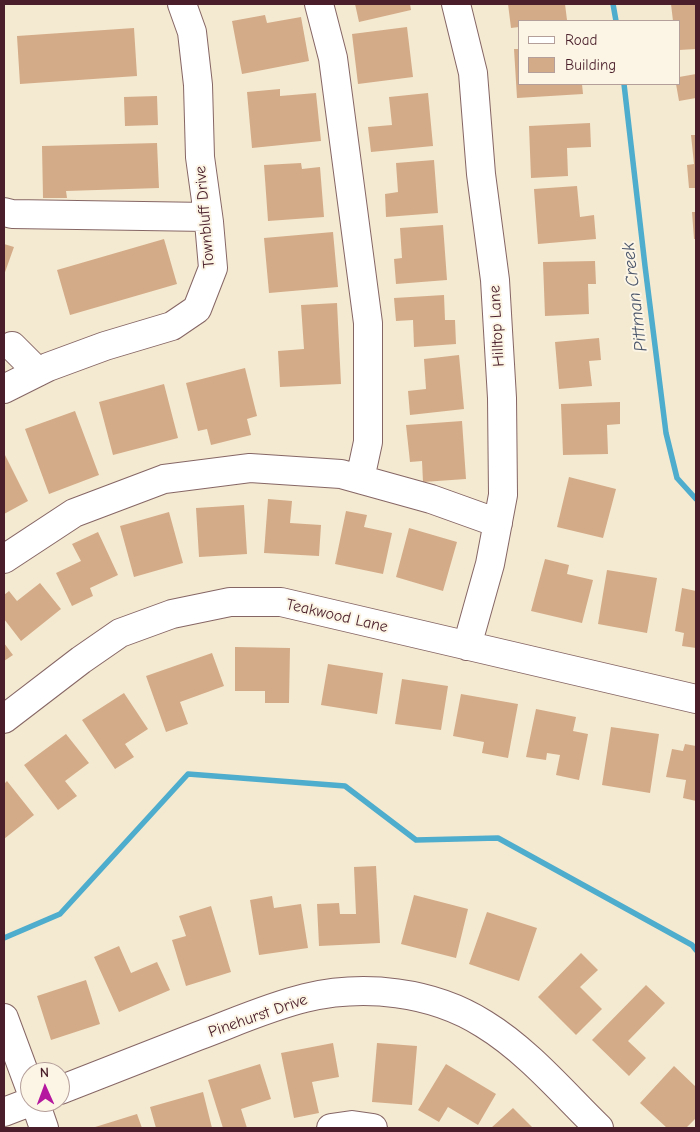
<!DOCTYPE html>
<html>
<head>
<meta charset="utf-8">
<style>
	body { margin:0 }
	#map { position:relative; width:700px; height:1132px; overflow:hidden; background:#f4ead1; font-family:"Comic Neue",sans-serif }
	canvas { display:block }
	.frame { position:absolute; inset:0; border:5px solid #4a1f2b; pointer-events:none }
	.legend { position:absolute; left:518px; top:20px; width:162px; height:65px; box-sizing:border-box; background:#fcf5e5; border:1px solid #b59f9b; margin:0; padding:6px 9px; list-style:none; font-size:15px; color:#4a1f2b }
	.legend li { display:flex; align-items:center; gap:10px; height:25px }
	.legend b { width:25px; border:1px solid #b59f9b }
	.north { position:absolute; left:20px; top:1062px; width:50px; height:50px; box-sizing:border-box; background:#fcf5e5; border:1px solid #b59f9b; border-radius:50%; rotate:358deg; font-size:14px; font-weight:700; line-height:20px; text-align:center; color:#4a1f2b }
	.north::after { content:''; display:block; margin:auto; width:18px; height:22px; background:#b5179e; clip-path:polygon(50% 0,100% 100%,50% 72%,0 100%) }
</style>
</head>
<body>
<div id="map">
<canvas width="700" height="1132"></canvas>
<div class="frame"></div>
<ul class="legend">
<li><b style="height:6px;background:#fff"></b>Road</li>
<li><b style="height:14px;background:#d4ab88"></b>Building</li>
</ul>
<div class="north">N</div>
</div>
<script>
const g = document.querySelector('canvas').getContext('2d');
g.lineJoin = 'round';
function strokePath(path, color, width, dash) {
  g.strokeStyle = color;
  g.lineWidth = width;
  g.lineCap = dash ? 'butt' : 'round';
  g.setLineDash(dash || []);
  g.stroke(path);
}
function paint(path, color) {
  g.fillStyle = color;
  g.fill(path, 'evenodd');
}
function write(font, color, halo, rows, align = 'center') {
  g.font = font + ' "Comic Neue",sans-serif';
  g.lineWidth = 4;
  g.setLineDash([]);
  g.textBaseline = 'middle';
  g.strokeStyle = halo;
  g.fillStyle = color;
  for (const [text, x, y, turn = 0] of rows) {
    g.save();
    g.translate(x, y);
    g.rotate((+turn || 0) * Math.PI / 180);
    g.textAlign = isNaN(turn) ? turn : align;
    if (halo) g.strokeText(text, 0, 0);
    g.fillText(text, 0, 0);
    g.restore();
  }
}
strokePath(new Path2D(`
	M613 4 616 21
	M624 84 645 266 666 433 677 478 696 499
	M4 938 60 914 188 774 345 786 416 840 498 838 692 945 696 950`), '#4eaccd', 5.5);
paint(new Path2D(`
	M355 4H410L411 10 359 22Z
	M508 4H565L567 20 519 21V27L511 28Z
	M671 4H696V49L679 50V21H673Z
	M265 15 267 23 301 17 309 61 242 74 232 21Z
	M407 27 413 77 358 84 352 34Z
	M134 28 137 76 20 84 17 36Z
	M514 49H519V84H582L583 94 517 98Z
	M696 74V98L679 101 676 84H679V77Z
	M280 89V96L316 93 321 141 252 148 247 92Z
	M428 93 433 146 371 152 368 127 392 125 389 97Z
	M157 96 158 125 125 126 124 97Z
	M590 123 591 147 567 148 568 176 531 178 529 126Z
	M691 135H696V188H689L687 165 694 164Z
	M157 143 159 188 66 191 67 198H43L42 146Z
	M434 160 438 213 386 217 385 194 398 192 396 163Z
	M301 163 302 169 320 167 324 217 268 221 264 165Z
	M577 186 580 217 594 215 596 239 538 244 534 189Z
	M692 212H696V239H694Z
	M443 225 447 280 396 284 394 259 402 258 400 228Z
	M333 232 338 287 269 293 264 238Z
	M164 239 177 284 70 315 57 270Z
	M4 244 14 247 4 275Z
	M595 261 596 284H588L589 314 545 316 543 262Z
	M444 295 445 320H455L456 344 414 347 413 320 396 321 394 298Z
	M337 303 341 384 280 387 278 351 304 349 301 305Z
	M599 338 601 360 589 361 592 386 559 389 555 342Z
	M459 355 464 409 410 415 408 391 426 389 424 359Z
	M245 368 257 416 247 419 251 435 211 445 207 429 198 431 186 383Z
	M164 384 178 438 113 455 99 402Z
	M620 402V424L607 425 608 454 563 455 561 404Z
	M75 411 99 475 49 494 25 429Z
	M462 421 466 479 423 482 422 461 410 462 406 425Z
	M4 453 28 501 4 514Z
	M569 477 616 489 603 538 557 527Z
	M268 499 292 501 290 523 321 525 319 556 264 553Z
	M244 505 247 554 199 557 196 508Z
	M346 511 367 515 364 527 392 533 383 574 335 564Z
	M169 512 183 563 134 577 120 526Z
	M409 528 457 542 443 591 396 577Z
	M98 532 118 575 90 588 93 596 72 606 56 573 81 561 72 544Z
	M545 559 569 565 567 574 593 580 582 623 531 611Z
	M607 570 657 578 647 633 598 624Z
	M40 583 61 609 21 641 4 619V595L9 591 17 601Z
	M682 588 696 591V648L682 646 684 633 675 631Z
	M4 643 13 655 4 661Z
	M235 647 290 648 289 703H265V691H235Z
	M212 653 224 686 180 702 188 724 166 732 146 676Z
	M328 664 383 673 377 714 321 705Z
	M402 679 448 686 441 730 395 724Z
	M124 693 148 729 125 744 134 757 115 769 82 720Z
	M461 694 518 704 508 758 482 753 484 742 453 736Z
	M536 709 576 717 573 731 588 734 579 780 556 775 560 755 547 753 546 760 526 757Z
	M611 727 659 734 650 793 602 785Z
	M66 734 89 763 65 781 77 796 58 810 24 765Z
	M685 744 696 746V801L683 798 686 780 666 777 672 749 683 751Z
	M7 781 34 815 4 839V784Z
	M376 866 380 943 319 946 317 904 339 903 340 914H356L354 867Z
	M414 895 468 909 456 958 401 944Z
	M272 896 274 908 301 904 308 948 259 955 250 900Z
	M211 906 231 972 186 986 172 940 186 936 179 916Z
	M487 912 537 928 519 981 469 964Z
	M119 946 131 973 157 962 170 990 119 1012 94 957Z
	M581 953 598 970 580 987 602 1009 576 1035 538 997Z
	M86 980 100 1024 51 1040 37 996Z
	M646 985 665 1003 628 1041 646 1058 629 1076 592 1040Z
	M333 1043 339 1077 312 1082 319 1113 294 1118 281 1053Z
	M377 1043 417 1046 412 1105 372 1102Z
	M260 1064 271 1099 241 1109 247 1128H223L208 1080Z
	M446 1064 496 1094 478 1125 448 1107 439 1122 418 1110Z
	M674 1066 696 1087V1118L686 1128H667L640 1103Z
	M203 1092 212 1128H156L150 1107Z
	M513 1108 533 1128H491Z
	M137 1114 142 1128H92Z`), '#d4ab88');
const minor = new Path2D(`
	M319 4 333 58 368 323V442L360 479
	M456 4 473 73 481 174 495 280 502 398 503 495 490 564 467 646
	M4 212 12 214 208 217
	M12 346 38 372
	M4 389 48 367 105 346 172 326 197 309 213 268 209 222 200 157 198 85 192 32 182 4
	M4 559 74 513 164 479 250 468 341 474 431 499 498 523
	M4 719 81 660 120 633 172 614 230 602H281L696 699
	M4 1018 30 1088
	M60 1090C106 1072 152 1054 198 1036 233 1023 268 1007 305 998 364 984 432 991 484 1024 528 1051 563 1093 599 1128
	M35 1102 44 1128
	M4 1112 30 1102
	M331 1128 352 1125 373 1128`);
strokePath(minor, '#866665', 30);
strokePath(minor, '#fff', 28);
write('16px', '#4a1f2b', '#fcf5e5', [
	["Townbluff Drive",205,217,-95],
	["Hilltop Lane",497,326,-93],
	["Teakwood Lane",337,616,13],
	["Pinehurst Drive",258,1016,-19]
]);
write('italic 18px', '#4c576c', '#fcf5e5', [
	["Pittman Creek",635,297,-97]
]);
</script>
</body>
</html>
